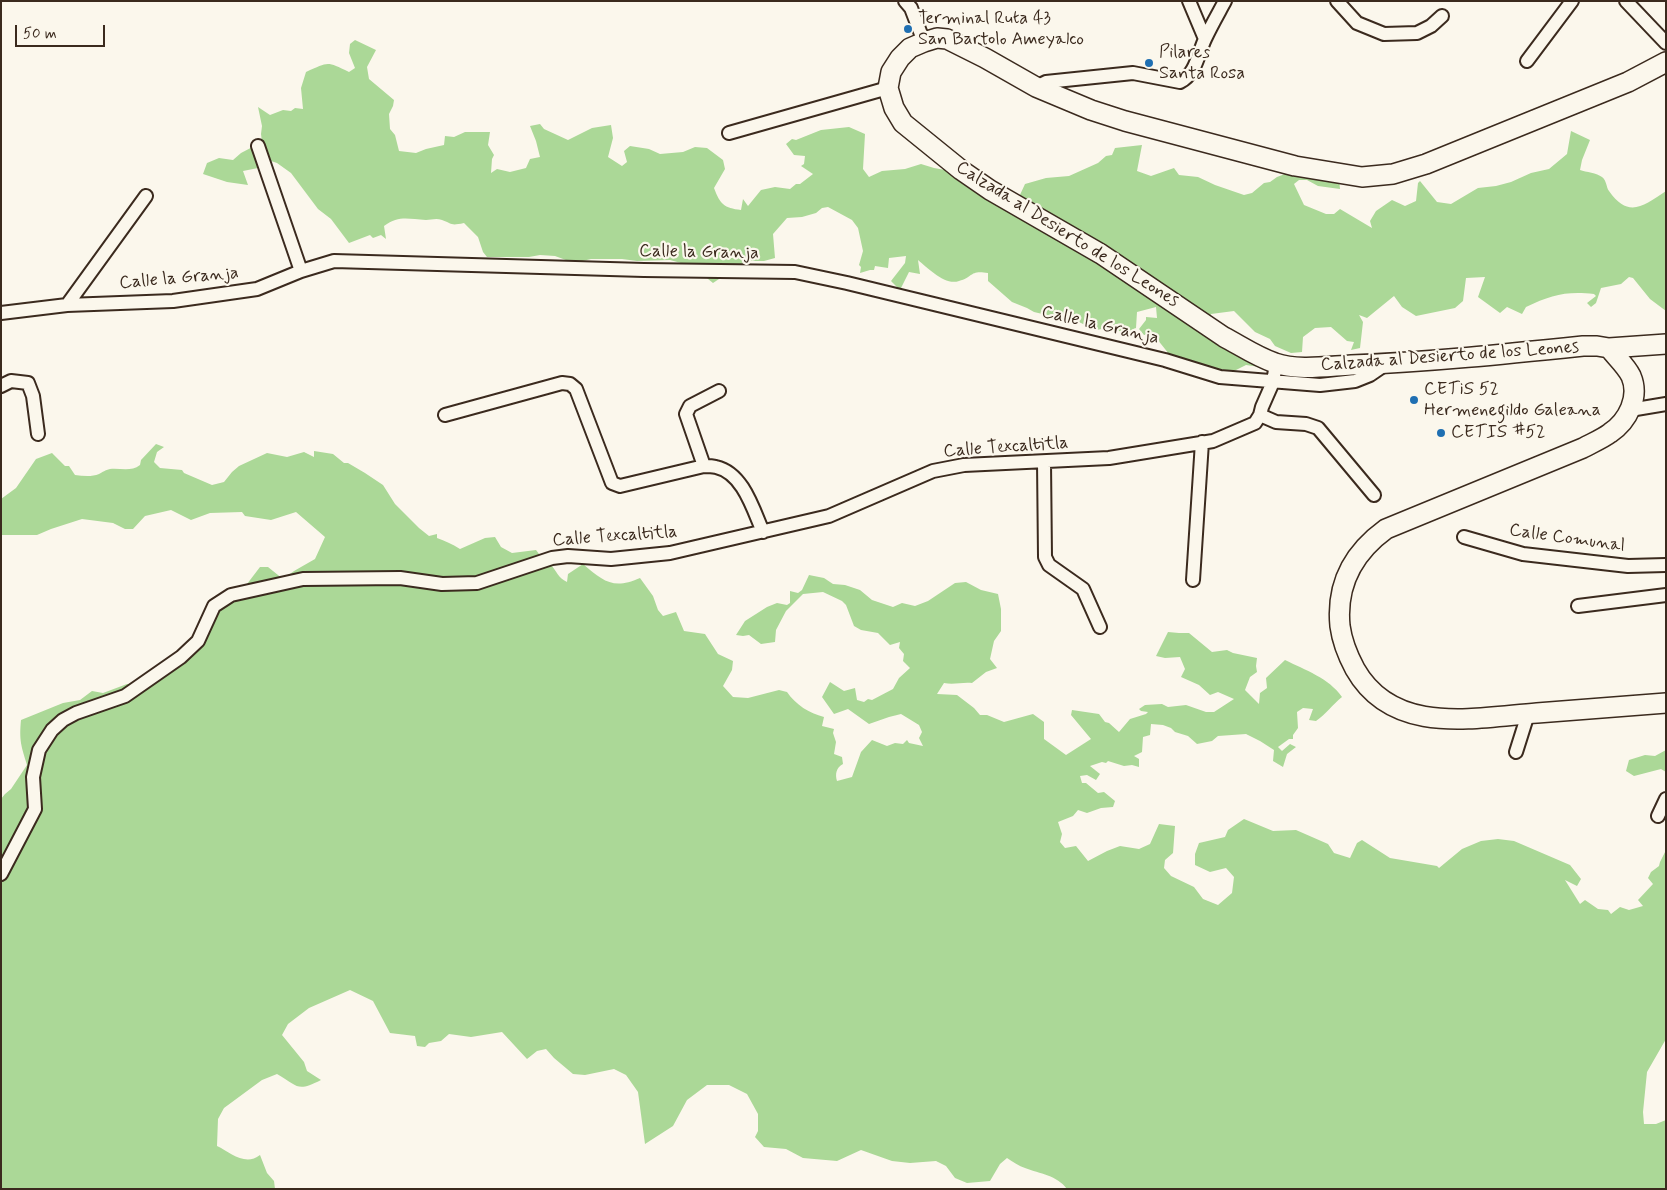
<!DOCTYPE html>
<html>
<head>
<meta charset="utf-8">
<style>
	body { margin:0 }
	#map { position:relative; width:1667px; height:1190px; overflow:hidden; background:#fbf7ec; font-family:Mynerve,sans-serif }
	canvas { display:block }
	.frame { position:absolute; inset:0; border:2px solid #3b2a1e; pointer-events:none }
	.scale { position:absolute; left:15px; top:25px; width:90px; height:22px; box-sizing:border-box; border:2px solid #3b2a1e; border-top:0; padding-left:6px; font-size:15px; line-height:18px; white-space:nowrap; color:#3b2a1e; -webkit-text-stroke:4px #fbf7ec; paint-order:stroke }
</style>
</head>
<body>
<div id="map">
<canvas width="1667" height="1190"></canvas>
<div class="frame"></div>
<div class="scale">50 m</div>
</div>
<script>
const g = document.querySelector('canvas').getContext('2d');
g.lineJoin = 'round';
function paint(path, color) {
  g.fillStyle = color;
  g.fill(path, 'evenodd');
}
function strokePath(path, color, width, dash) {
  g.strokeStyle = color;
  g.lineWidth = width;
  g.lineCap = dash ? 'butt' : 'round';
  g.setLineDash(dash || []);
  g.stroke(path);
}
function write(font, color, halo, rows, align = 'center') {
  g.font = font + ' Mynerve,sans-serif';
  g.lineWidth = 4.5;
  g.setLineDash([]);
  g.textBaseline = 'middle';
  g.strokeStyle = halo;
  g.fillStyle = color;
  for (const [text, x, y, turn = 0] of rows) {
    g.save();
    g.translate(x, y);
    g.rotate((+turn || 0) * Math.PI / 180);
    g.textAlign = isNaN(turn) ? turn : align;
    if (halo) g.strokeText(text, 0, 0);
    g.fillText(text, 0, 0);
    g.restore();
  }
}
paint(new Path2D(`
	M355 40 376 50 367 67 369 79 394 100 393 106 389 114 390 129 395 135 399 151 416 153 426 149 444 145 445 136 454 137 465 132H490L488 145 494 155 492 159 491 173 497 169 510 172 526 168 530 159 540 157 536 141 530 126 540 124 544 129 568 140 592 128 611 125 613 138 608 157 622 166 627 162 624 151 630 146 649 149 660 154 683 152 695 147 707 148 723 160 725 169 714 188C720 204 724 208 741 210L743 199 748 206 761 190 775 187 790 189 796 184H800L813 174 801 166 804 164 805 156 794 155 786 144 792 139 796 140 821 130 849 127 865 134 863 169 869 177 882 171 905 169 921 164 934 168 968 174 1019 197 1025 184 1046 178 1069 176 1098 163 1106 156 1112 155 1115 148 1142 145 1137 171 1151 176 1174 168 1179 175 1198 177 1215 185 1244 195 1252 193 1264 183 1270 182 1277 177 1293 171 1339 179 1340 189 1318 186 1307 180H1299L1294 184 1304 205 1326 214H1334L1340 209 1372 228 1370 221 1376 211 1392 200 1405 206 1416 201 1418 183 1420 181 1437 202 1451 204 1478 188 1496 186 1511 182 1531 173 1549 169 1567 154 1571 131 1590 140 1582 160 1580 170C1586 172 1597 173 1602 177 1607 181 1606 187 1609 191 1629 219 1643 206 1666 191V311L1650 299 1633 278 1629 277 1621 284 1601 288 1596 303 1591 307 1587 303 1596 296 1594 294C1566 291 1551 295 1526 307L1522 314 1507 307 1500 313 1478 297 1485 277 1466 278 1463 301 1455 308 1416 316 1402 307 1394 296 1367 318 1359 315 1363 322 1360 348 1351 350 1354 342 1347 341 1331 327 1315 328 1303 337 1302 352 1291 353 1275 346 1270 339 1255 332 1234 311 1211 314 1209 336 1260 367 1246 365 1234 371 1219 369 1195 374 1177 364 1157 339 1156 333 1144 335 1139 329 1146 320V317L1157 318 1156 307 1137 312 1136 328 1125 333 1110 328 1095 330 1073 319 1055 317 1034 312 1027 308 1012 302 988 281V273C969 270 974 277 959 281 945 286 928 268 918 260L920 274 909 272 900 290 891 281 905 263 906 256 889 258 888 268 875 266 874 270H870L860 273 861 267 859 265 863 251 858 228 852 220 828 207 822 208 816 213 802 217 787 218 773 234 775 258 764 261H746L713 283 692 266 670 260 637 261 622 259H591L574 263 555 256 540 255 529 257H487L483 252 478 237 464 223C450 226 453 224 442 220 436 218 431 220 426 220 408 219 399 215 384 226L386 239 381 235 373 238 370 235 349 243 331 219 318 209 291 173 277 163 262 158 263 167 243 171 248 185 227 182 203 174 207 163 219 158 233 160 241 153 262 142 261 134 262 126 258 107 270 115 283 110 291 111 295 108 303 109 301 88 306 72C329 62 326 61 349 72L355 68 349 53 350 44Z
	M156 444 164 447 157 452 154 462 160 468 182 470 184 473 212 485 224 482 232 472 239 466 267 453 287 457 304 452 314 457V451L333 454 344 463H348L365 473 383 485 395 504 419 528 429 536 437 534V538C445 541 452 544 460 549L485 538 495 537 501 547 512 553 536 550C540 556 544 559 550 564 557 571 558 578 567 582L568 574 583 564C603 581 613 590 640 578L653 596 658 610 663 616 676 612 684 631 705 634 718 654 733 661 732 670 723 686 733 697 748 698 779 690 787 692C796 705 809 713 824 717L822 726 834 729 833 733 836 742 834 754 842 757 843 764C836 768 835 774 837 781L852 777 861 752 872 740 887 746 895 743 903 744 907 740 909 743 923 746 919 738 922 732 919 725 901 714 889 717 869 724 848 709 834 714 822 697 830 682 844 691 855 688 857 700 864 702 868 699 872 700 893 689 899 678 910 668 903 661 904 654 899 648 900 642 890 645 878 633 861 630 854 626 846 605 842 601 823 592 803 594 786 611 776 630 775 642 761 644 749 635 743 636 736 635 745 621 767 607 777 603 787 605 790 603V591L798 593 802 590 809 575 824 578 833 584 845 585 860 590 872 600 893 607 902 603 915 606 928 601 955 583 966 582 981 590 998 594 1001 609V631L994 641 990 659 997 668 986 672 972 683C962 682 954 685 944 683L937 694 957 695 974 708 980 715H987L1004 722 1033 714 1044 722V739L1066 755 1091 739 1071 715 1072 710 1099 714 1105 722 1109 723 1119 732 1130 719 1146 714 1148 712 1141 711 1139 709 1145 705 1162 704 1168 707 1186 705 1206 712H1214L1234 699 1218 692 1210 695 1199 685 1181 677 1185 669 1180 657 1165 658 1156 656 1168 632 1179 633H1189L1212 652 1227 650 1233 653 1257 658 1256 666 1257 672 1250 677 1245 690 1259 704 1260 693 1267 688 1266 678 1285 660C1305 670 1329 678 1342 697 1332 705 1326 714 1316 721L1309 720 1313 709 1303 708 1297 712 1298 728 1293 735V739H1289L1278 747 1282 751 1290 744 1296 747 1287 754 1283 767 1273 761 1274 750 1260 741 1246 734 1218 736 1212 741 1197 744 1188 736 1175 732 1171 728 1163 725 1151 724 1150 735 1143 737 1142 752 1134 756 1139 759V767L1132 765 1124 766 1108 761 1106 763 1102 762 1090 766 1100 774 1096 780 1087 775 1080 776 1082 783H1086L1098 793 1104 792 1115 801 1113 807 1101 808 1087 813 1078 810 1073 816 1058 822 1062 834 1060 842 1065 848 1076 846 1088 861 1107 851 1120 846 1139 849 1150 844 1159 824 1175 826 1173 853 1165 860 1164 868 1171 876 1194 887 1203 899 1218 905 1232 893 1234 877 1226 868 1210 872 1195 865V854L1199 843 1225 837 1228 830 1244 819 1273 831 1296 830 1328 844 1334 853 1350 858 1357 843 1362 840 1390 858 1437 866 1439 868 1462 849 1481 841 1498 839 1514 841 1570 865 1581 879 1577 886 1565 880 1580 904 1585 900 1598 909 1608 910 1611 914 1620 907 1629 910 1643 906 1638 900 1653 884 1648 878 1651 872 1659 866 1660 862 1666 850V1039L1647 1072 1643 1112 1644 1124H1656L1666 1120V1189H1067C1057 1175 1040 1174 1025 1168 1019 1166 1013 1162 1007 1158L1000 1164 990 1181 967 1183 955 1178 946 1166 936 1161 910 1163 892 1161 861 1150 837 1161 803 1158 786 1149 764 1147 755 1137 758 1131V1114L747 1094 729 1085H707L687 1100 673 1126 645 1144 638 1092 626 1075 614 1069 585 1075 573 1074 554 1058 546 1049 537 1051 527 1059 502 1032 471 1037 449 1034 441 1041 429 1043 425 1047 417 1046 415 1036 390 1033 373 1001 350 990 309 1008 288 1024 282 1035 304 1062 307 1071 321 1080C297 1092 299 1087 277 1074L262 1080 224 1108 218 1119 217 1146C230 1152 245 1167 260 1155L267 1173 274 1181 275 1189H1V799L5 794 11 789 27 765C21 746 19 740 21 720L63 703 80 700 92 691 103 693 127 684H145L167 666 198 651 214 622 223 603 247 584 260 567H268L283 579 294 571 315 559 325 537 296 512 271 520 245 516 242 512 210 513 191 520 171 510 145 516 133 529H125L113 523 82 519 51 529 37 535H1V499L16 488 36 459 52 453 65 466H69L75 475C83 476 92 477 99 474 103 472 105 470 110 469 121 468 131 472 140 465L141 460Z
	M1666 750V772L1661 769 1634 776 1626 771 1629 760 1645 755 1655 756Z`), '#abd897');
const street = new Path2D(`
	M905 1 911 8 924 42
	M1189 1 1205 39
	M1337 1 1357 23 1384 34 1417 33 1431 26 1442 16
	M1626 1 1666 43
	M1527 61 1572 1
	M1036 87 1046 82 1133 73 1180 82C1196 74 1198 54 1205 39 1211 26 1218 14 1225 1
	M729 133 888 88
	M258 146 301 271
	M67 305 146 196
	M1 313 67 305 173 301 257 289 301 271 334 261 644 270 795 272 847 283 1165 360 1220 377 1320 385 1355 381 1370 375 1386 364
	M1 386 11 381 28 383 33 396 38 434
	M1630 410 1666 404
	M445 415 562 383 570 384 576 389 612 483 620 486 704 466C707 466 712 466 716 467 743 473 753 509 763 532
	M1260 415 1276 422 1306 424 1318 428 1374 495
	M1044 462 1045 557 1049 565 1083 589 1100 627
	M704 466 686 414 690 406 719 391
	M1464 537 1523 554 1628 566 1666 565
	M1193 580 1202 442
	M1578 606 1666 595
	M1516 752 1528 714
	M1658 816 1666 799
	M1 874 35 809 33 777 39 750 52 730 63 720 76 713 125 696 181 657 198 641 214 606 231 595 303 579 400 578 442 584 477 583 552 558 568 556 611 559 670 553 829 516 933 471 964 465 1109 458 1213 441 1255 423 1260 415 1262 407 1273 382 1276 364`);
const secondary = new Path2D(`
	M1666 62 1628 82 1426 164 1393 174 1362 177 1295 166 1125 121 1091 110 1036 87 985 58 947 39 937 38 924 42 910 48 900 58 891 72 888 88 894 108 903 123 961 170 990 190 1101 254 1224 337C1241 346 1257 357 1275 363 1297 371 1329 366 1351 365 1429 362 1506 354 1583 346H1597L1609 348 1666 344
	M1609 348C1616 357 1626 366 1631 376 1640 397 1628 421 1610 433 1602 439 1592 443 1583 448L1386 529C1353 553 1336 585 1340 626 1342 641 1348 656 1355 669 1393 736 1473 718 1537 713 1580 710 1623 706 1666 703`);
strokePath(street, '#3b2a1e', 16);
strokePath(secondary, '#3b2a1e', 22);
strokePath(street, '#fbf7ec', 12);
strokePath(secondary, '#fbf7ec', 19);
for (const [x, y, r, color] of [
	[908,29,5,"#1f6fb2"],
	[1149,63,5,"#1f6fb2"],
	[1414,400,5,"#1f6fb2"],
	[1441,433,5,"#1f6fb2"]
]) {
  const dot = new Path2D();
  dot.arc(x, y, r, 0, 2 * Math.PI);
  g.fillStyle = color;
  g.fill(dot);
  strokePath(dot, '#fbf7ec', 2);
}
write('18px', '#3b2a1e', '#fbf7ec', [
	["Terminal Ruta 43",918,19],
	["San Bartolo Ameyalco",918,40],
	["Pilares",1159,53],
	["Santa Rosa",1159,74],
	["CETiS 52",1424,390],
	["Hermenegildo Galeana",1424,411],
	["CETIS #52",1451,433]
], 'left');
write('18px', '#3b2a1e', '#fbf7ec', [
	["Calzada al Desierto de los Leones",1067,235,32],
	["Calle la Granja",699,253,1],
	["Calle la Granja",179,279,-5],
	["Calle la Granja",1100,326,13],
	["Calzada al Desierto de los Leones",1450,357,-4],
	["Calle Texcaltitla",1006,448,-4],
	["Calle Texcaltitla",615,537,-4],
	["Calle Comunal",1567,539,8]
]);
</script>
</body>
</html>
